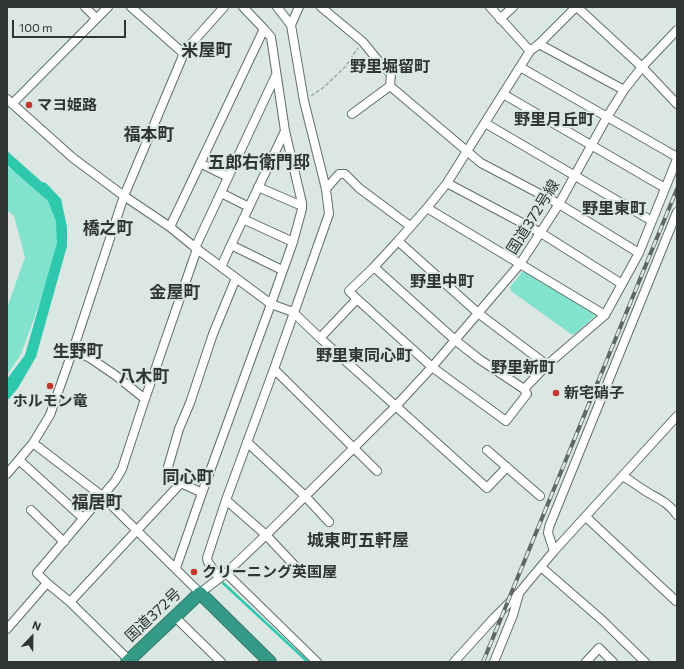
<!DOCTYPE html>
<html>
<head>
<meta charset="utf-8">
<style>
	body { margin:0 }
	#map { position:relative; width:684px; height:669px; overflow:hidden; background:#dae7e3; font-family:Commissioner,sans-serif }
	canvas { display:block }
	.frame { position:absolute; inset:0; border:8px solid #303534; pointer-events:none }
	.north { position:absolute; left:12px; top:617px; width:40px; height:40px; -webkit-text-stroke:3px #dae7e3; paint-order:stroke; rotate:22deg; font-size:11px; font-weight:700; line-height:16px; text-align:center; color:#303534 }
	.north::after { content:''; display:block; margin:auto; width:14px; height:18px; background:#303534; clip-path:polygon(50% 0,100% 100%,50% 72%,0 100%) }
	.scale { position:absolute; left:12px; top:20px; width:114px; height:18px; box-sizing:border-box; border:2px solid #303534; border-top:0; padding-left:5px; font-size:12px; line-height:14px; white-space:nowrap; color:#303534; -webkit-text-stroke:3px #dae7e3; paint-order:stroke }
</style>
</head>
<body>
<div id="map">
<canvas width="684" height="669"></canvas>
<div class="frame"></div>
<div class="north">N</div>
<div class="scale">100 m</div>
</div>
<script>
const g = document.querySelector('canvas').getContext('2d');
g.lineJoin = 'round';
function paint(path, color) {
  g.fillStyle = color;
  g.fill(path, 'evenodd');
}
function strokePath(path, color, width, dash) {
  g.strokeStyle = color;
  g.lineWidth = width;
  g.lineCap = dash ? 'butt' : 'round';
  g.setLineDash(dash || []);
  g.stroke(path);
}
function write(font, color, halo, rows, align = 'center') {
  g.font = font + ' Commissioner,"Noto Sans JP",sans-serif';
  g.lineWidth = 4;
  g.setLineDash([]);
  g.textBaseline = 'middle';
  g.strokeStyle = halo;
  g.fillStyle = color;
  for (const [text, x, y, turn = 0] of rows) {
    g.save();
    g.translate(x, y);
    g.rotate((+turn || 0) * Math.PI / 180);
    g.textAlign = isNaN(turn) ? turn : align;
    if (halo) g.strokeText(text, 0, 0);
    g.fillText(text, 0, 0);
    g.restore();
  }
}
paint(new Path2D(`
	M7 167 36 182 59 219V250L21 354 7 375V308L25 257 14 216 7 210Z
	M522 272H527L596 311V315L575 334H571L511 291 510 287Z`), '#81e3cd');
paint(new Path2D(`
	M7 151 42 182 46 183 61 199 67 227V246L36 357 18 388 7 401V379L25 355 57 243 56 221 48 201 7 165Z`), '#2ec8ac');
strokePath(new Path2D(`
	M223 583 308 662`), '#2ec8ac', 2.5);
const minor = new Path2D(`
	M85 7 96 18
	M131 7 183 53
	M321 7 363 42 380 63 391 74 390 86 352 114
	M490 7 530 51
	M576 7 539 44 530 51 447 183 427 208 398 241 374 267 349 291 357 299 432 367 506 421 527 394 524 389 547 365 605 315 639 253 677 159
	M577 7 642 67 677 104
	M500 19 513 7
	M291 25 299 7
	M539 44 624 90
	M520 67 677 157
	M390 86 481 163 559 204 639 253
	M503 94 665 188
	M7 99 73 158 124 196 170 227 197 249 271 304 293 312 320 338 487 488 507 467
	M12 104 108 7
	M485 123 652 221
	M200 163 228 177
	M447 183 541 233 622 284
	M258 187 302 206
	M326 189 339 174H345L359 188 410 226
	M221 193 249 207
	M427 208 605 315
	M243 219 293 242
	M170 227 264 29
	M398 241 478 313 547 365
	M231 245 282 270
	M195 248 276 75
	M221 267 231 245 285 131
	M374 267 455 340 479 359 524 389
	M320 338 357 299
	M73 350 90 358 115 375 145 399
	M274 369 377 471
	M247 442 305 496 329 522
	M33 443 102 496 200 593 226 573 266 535 396 406 432 367 520 264 559 204 607 117 624 90 642 67 677 30
	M487 450 540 496
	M19 460 83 518
	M7 474 33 443 50 415 75 344 124 196 182 58 183 53 224 7
	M623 476C631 481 639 487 647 492 659 499 669 503 677 515
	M202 493C191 487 177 483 168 475V467L179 429 190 403 213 334 236 278
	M226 500 266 535 296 567
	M31 510 64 542
	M586 517 676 601 677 600
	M554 551 548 533 549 527 677 212
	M541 567 602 620 645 662
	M176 568 202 493 271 304 293 242 302 209V203L285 131 271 37 264 29 243 7
	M226 573 317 662
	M219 578 208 562 207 558 226 500 274 369 329 214 326 189 304 101 291 25 277 7
	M70 602 181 483
	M175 617 221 662
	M7 629 47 583
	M129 660 70 602 47 583 37 573 115 481 122 469 145 399 197 249
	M454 662 494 618 519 593 554 551 677 416
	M494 662 513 615 519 594
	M586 662 599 648 613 662`);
const highway = new Path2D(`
	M127 662 200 593 270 662`);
strokePath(minor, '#616d6a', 10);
strokePath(highway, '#33776a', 14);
strokePath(new Path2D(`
	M311 96 324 87 345 67 358 48`), '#9fa9a6', 1.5, [4, 2]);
strokePath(minor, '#fff', 8);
strokePath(highway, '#349b87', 12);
const rail = new Path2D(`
	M483 662 677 189`);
strokePath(rail, '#5f6664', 4);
strokePath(rail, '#dae7e3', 2.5, [8]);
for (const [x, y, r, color] of [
	[29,105,4,"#c53631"],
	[50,386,4,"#c53631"],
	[556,393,4,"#c53631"],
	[194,572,4,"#c53631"]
]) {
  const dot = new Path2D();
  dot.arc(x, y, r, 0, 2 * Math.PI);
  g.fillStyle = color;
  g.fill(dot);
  strokePath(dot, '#dae7e3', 1.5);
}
write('bold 15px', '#303534', '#dae7e3', [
	["マヨ姫路",37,105],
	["新宅硝子",564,393],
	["ホルモン竜",50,401,"center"],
	["クリーニング英国屋",202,572]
], 'left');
write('15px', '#303534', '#dae7e3', [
	["国道372号線",533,217,-58],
	["国道372号",153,615,-43]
]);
write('bold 16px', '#303534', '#dae7e3', [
	["野里堀留町",390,67],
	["野里月丘町",554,120],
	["野里東町",614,209],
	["野里中町",442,282],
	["野里東同心町",364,356],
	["野里新町",523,368]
]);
write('bold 17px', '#303534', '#dae7e3', [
	["米屋町",207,50],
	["福本町",149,134],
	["五郎右衛門邸",259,162],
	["橋之町",108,228],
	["金屋町",175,292],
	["生野町",78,351],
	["八木町",144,376],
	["同心町",188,477],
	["福居町",97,502],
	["城東町五軒屋",358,540]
]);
</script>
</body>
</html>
